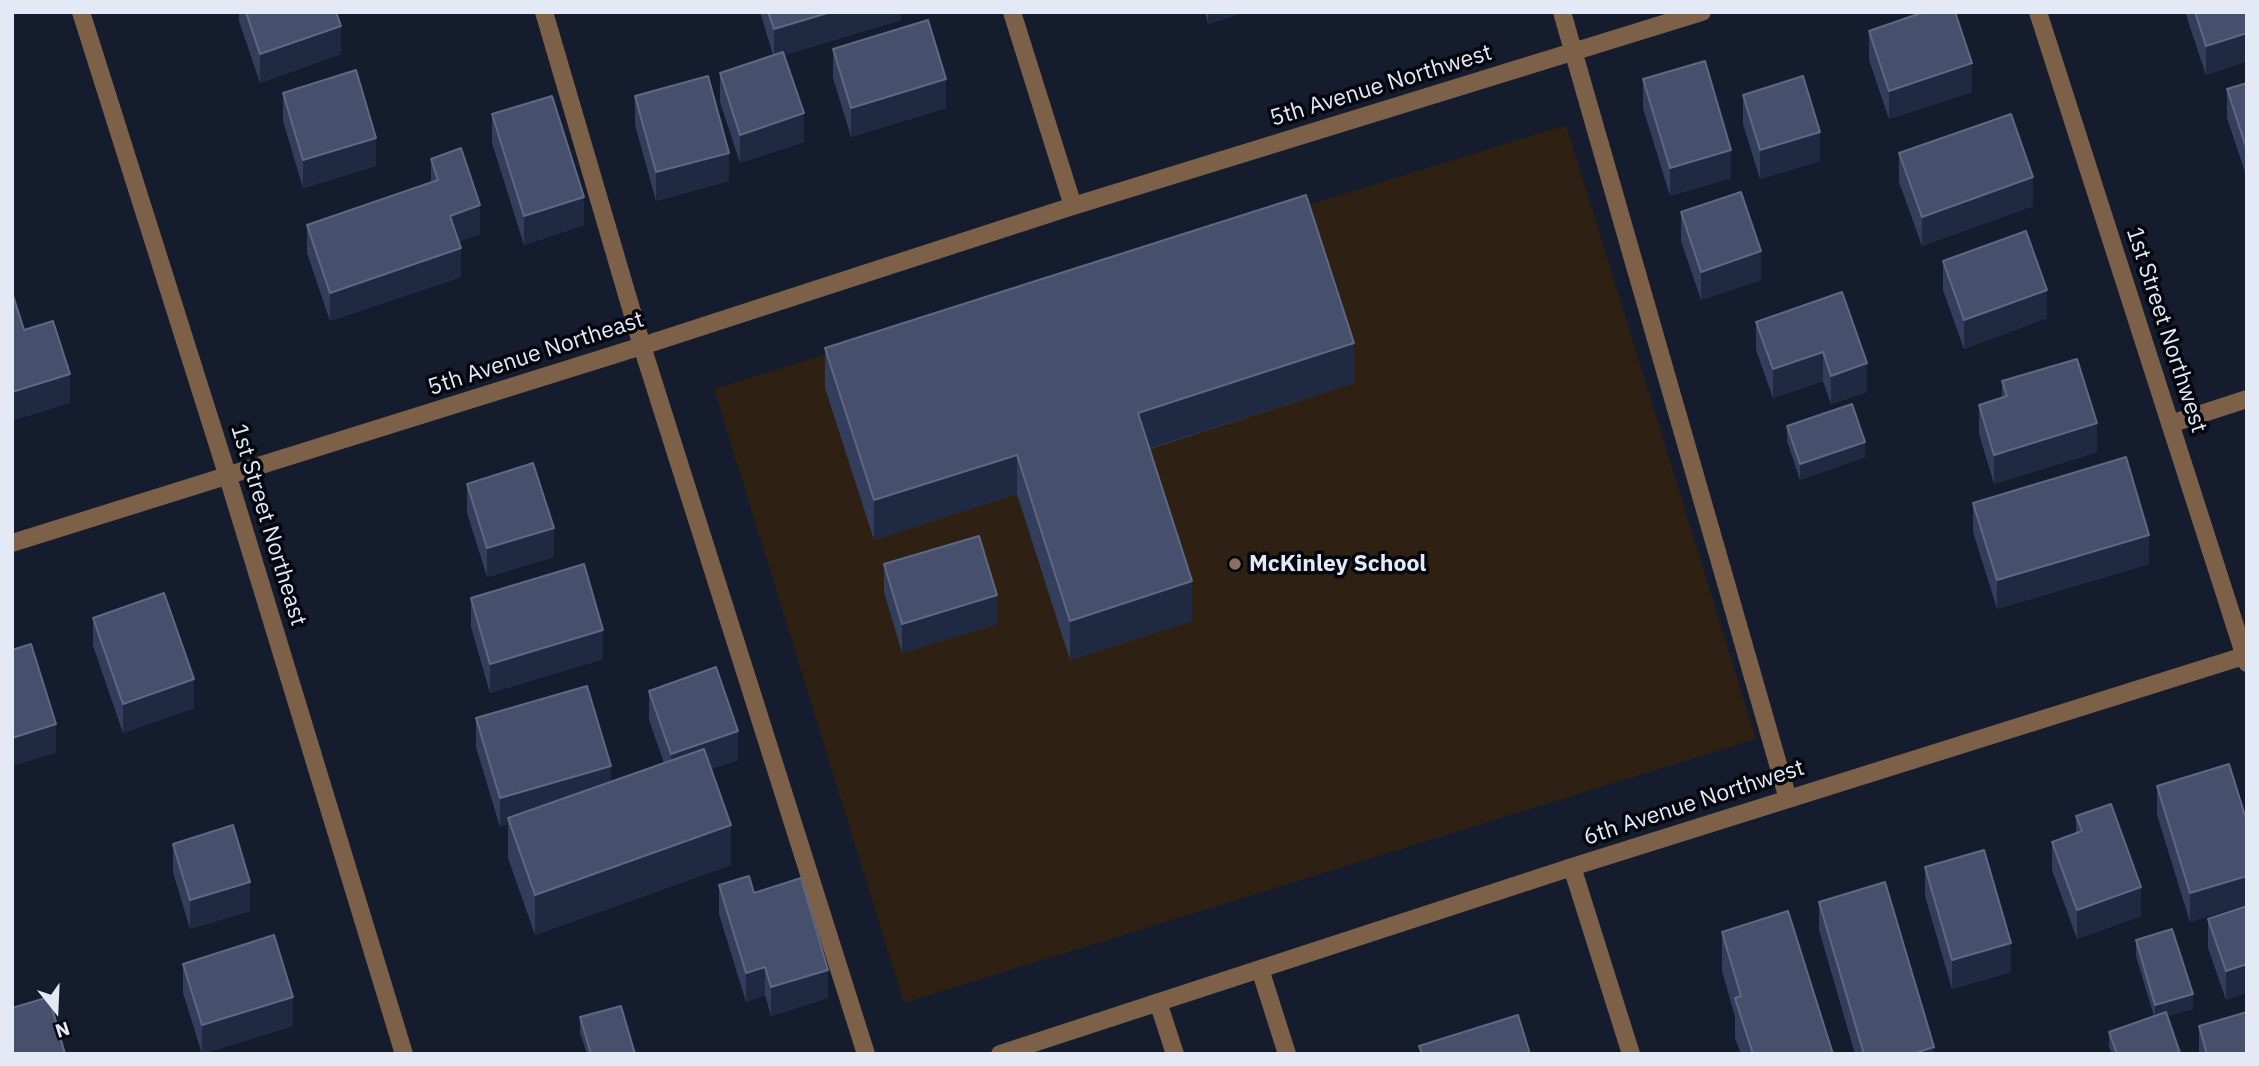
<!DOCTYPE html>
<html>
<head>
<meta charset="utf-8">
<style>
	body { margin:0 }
	#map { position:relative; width:2259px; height:1066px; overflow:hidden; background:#151c2e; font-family:"IBM Plex Sans",sans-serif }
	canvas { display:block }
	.frame { position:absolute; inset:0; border:14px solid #e4e9f6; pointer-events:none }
	.north { position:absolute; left:21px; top:975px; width:70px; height:70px; -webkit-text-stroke:5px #05070f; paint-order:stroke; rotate:162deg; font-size:19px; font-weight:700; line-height:28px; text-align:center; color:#e4e9f6 }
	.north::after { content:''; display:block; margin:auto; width:24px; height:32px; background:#e4e9f6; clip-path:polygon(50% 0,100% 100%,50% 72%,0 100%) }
</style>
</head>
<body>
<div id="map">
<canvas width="2259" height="1066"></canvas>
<div class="frame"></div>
<div class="north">N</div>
</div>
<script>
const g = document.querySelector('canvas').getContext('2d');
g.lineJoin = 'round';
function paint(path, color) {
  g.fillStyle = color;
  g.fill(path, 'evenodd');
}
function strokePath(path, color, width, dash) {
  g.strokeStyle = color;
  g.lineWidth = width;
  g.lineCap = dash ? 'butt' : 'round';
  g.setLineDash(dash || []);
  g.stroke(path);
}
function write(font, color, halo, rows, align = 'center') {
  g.font = font + ' "IBM Plex Sans",sans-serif';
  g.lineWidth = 7;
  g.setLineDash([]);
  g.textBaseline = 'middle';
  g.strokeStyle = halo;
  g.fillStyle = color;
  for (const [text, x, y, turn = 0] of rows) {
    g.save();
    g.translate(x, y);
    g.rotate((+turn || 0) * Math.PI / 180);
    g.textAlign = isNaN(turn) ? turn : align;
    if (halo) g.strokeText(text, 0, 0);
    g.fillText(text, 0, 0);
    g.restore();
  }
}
paint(new Path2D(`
	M1566 125 1756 739 904 1003 714 389Z`), '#2e2114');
strokePath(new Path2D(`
	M81 12 228 477 404 1054
	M544 12 642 346 866 1054
	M1012 12 1073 206
	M1562 12 1788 799
	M2038 12 2247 663
	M2170 424 2247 399
	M12 543 642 346 1073 206 1702 12
	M1572 867 1631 1054
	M1260 969 1287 1054
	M1158 1002 1175 1054
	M1000 1054 1572 867 2247 655`), '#7c6047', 18);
paint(new Path2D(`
	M239 12H336L341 54 260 83 239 21Z
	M760 12H901V20L784 55 804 142 740 163 720 102V73L773 55Z
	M1205 12H1246L1208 24Z
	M2185 12H2247V61L2206 75Z
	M1869 31 1972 92 1889 119 1869 60Z
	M833 49 946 108 851 137 833 78Z
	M1643 79 1731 178 1670 196 1643 108Z
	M2247 83V178L2227 118V89Z
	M283 93 376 166 303 188 283 121Z
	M1743 95 1820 161 1760 179 1743 124Z
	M635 96 729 181 656 201 635 125Z
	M492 114 584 225 524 245 492 143Z
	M1899 153 2033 206 1922 246 1899 182Z
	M431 159 480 234 459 241 461 277 330 321 307 253V225L431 183Z
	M1681 212 1761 280 1701 300 1681 241Z
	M1943 261 2047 318 1964 349 1943 290Z
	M1842 292 1867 392 1831 404 1823 381 1773 398 1756 350V322Z
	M825 348 1354 383 1150 449 1192 621 1070 660 1017 494 874 540 825 388Z
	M2002 381 2097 452 1994 484 1979 434V405L2002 397Z
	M1787 426 1865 457 1800 480 1787 441Z
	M467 484 554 557 487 577 467 513Z
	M1973 503 2149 564 1997 609 1973 532Z
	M884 564 997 624 902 653 884 592Z
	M471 598 603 659 490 693 471 627Z
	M93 618 194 708 123 733 93 646Z
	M649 691 738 760 711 769 731 865 535 935 508 858V824L500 827 476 747V718L611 782 664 763 649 720Z
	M2157 786 2247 822V904L2190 922 2157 815Z
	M2076 816 2141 916 2077 939 2052 870V842L2076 833Z
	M173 844 250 911 190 929 173 872Z
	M1925 867 2011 972 1952 989 1925 896Z
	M719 885 754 893 828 998 771 1016 765 995 746 1002 719 914Z
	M1819 902 1934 1054H1855L1819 930Z
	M2247 906 2226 1000 2208 948V919Z
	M1722 932 1833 1054H1741L1735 1038V1017L1722 971Z
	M2136 940 2193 1009 2167 1016 2180 1054H2112L2109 1047V1032L2154 1016 2136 956Z
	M183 964 293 1026 202 1054 183 993Z
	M580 1017 635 1054H587L580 1033Z
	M2199 1026 2247 1054H2199Z`), '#333e5c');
paint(new Path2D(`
	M831 12H901V20L774 58V29Z
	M1208 12H1246L1208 24Z
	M341 26V54L260 83V54Z
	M2247 33V61L2206 75V46Z
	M1972 63V92L1889 119V91Z
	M946 79V108L851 137V108Z
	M804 113V142L740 163V135Z
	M1820 132V161L1760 179V150Z
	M376 138V166L303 188V160Z
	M1731 150V178L1670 196V168Z
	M729 153V181L656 201V172Z
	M2033 177V206L1922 246V217Z
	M584 197V225L524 245V216Z
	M480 205V234L450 245V216Z
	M461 248V277L330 321V293Z
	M1761 251V280L1701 300V272Z
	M2047 290V318L1964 349V320Z
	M1354 343V383L1138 452V413Z
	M1823 352V381L1773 398V369Z
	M1867 363V392L1831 404V376Z
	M70 374V403L12 421V392Z
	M2097 423V452L1994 484V455Z
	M1865 442V457L1800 480V464Z
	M1017 455V494L874 540V500Z
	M554 528V557L487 577V548Z
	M2149 535V564L1997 609V580Z
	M1192 581V621L1070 660V621Z
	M997 595V624L902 653V624Z
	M603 630V659L490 693V664Z
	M194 679V708L123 733V704Z
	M56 724V753L12 766V738Z
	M738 731V760L671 783V754Z
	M611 766V794L508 818V824L500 827V798Z
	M731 825V865L535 935V895Z
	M2247 876V904L2190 922V893Z
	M250 882V911L190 929V900Z
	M2141 887V916L2077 939V910Z
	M2011 943V972L1952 989V960Z
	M2247 964V993L2226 1000V971Z
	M765 967V995L746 1002V973Z
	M828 970V998L771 1016V987Z
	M2193 994V1009L2155 1020V1005Z
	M293 997V1026L202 1054V1025Z
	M1934 1047V1054H1912Z`), '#1f2942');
const building = new Path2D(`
	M246 12H336L341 26 260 54Z
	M768 12H831L774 29Z
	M1924 12H1955L1972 63 1889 91 1869 31Z
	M2195 12H2247V33L2206 46Z
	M928 20 946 79 851 108 833 49Z
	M783 52 804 113 740 135 720 73Z
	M1705 61 1731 150 1670 168 1643 79Z
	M356 70 376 138 303 160 283 93Z
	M708 76 729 153 656 172 635 96Z
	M1803 76 1820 132 1760 150 1743 95Z
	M2247 83V150L2227 89Z
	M552 96 584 197 524 216 492 114Z
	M2011 114 2033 177 1922 217 1899 153Z
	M461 148 480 205 450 216 461 248 330 293 307 225 438 180 431 159Z
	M1741 192 1761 251 1701 272 1681 212Z
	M1306 195 1354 343 1138 413 1192 581 1070 621 1017 455 874 500 825 348Z
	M2026 231 2047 290 1964 320 1943 261Z
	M12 292 24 330 53 321 70 374 12 392Z
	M1842 292 1867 363 1831 376 1823 352 1773 369 1756 322Z
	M2077 359 2097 423 1994 455 1979 405 2007 396 2002 381Z
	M1852 404 1865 442 1800 464 1787 426Z
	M2126 457 2149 535 1997 580 1973 503Z
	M533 463 554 528 487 548 467 484Z
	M979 536 997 595 902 624 884 564Z
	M584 564 603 630 490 664 471 598Z
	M164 593 194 679 123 704 93 618Z
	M31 644 56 724 12 738V650Z
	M716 667 738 731 671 754 649 691Z
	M587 686 611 766 500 798 476 718Z
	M704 749 731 825 535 895 508 818Z
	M2229 764 2247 822V876L2190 893 2157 786Z
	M2111 804 2141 887 2077 910 2052 842 2082 831 2076 816Z
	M233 825 250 882 190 900 173 844Z
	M1984 850 2011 943 1952 960 1925 867Z
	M749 876 754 893 801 878 828 970 771 987 765 967 746 973 719 885Z
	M1885 882 1934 1047 1912 1054H1864L1819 902Z
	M2247 906V964L2226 971 2208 919Z
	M1788 911 1833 1054H1753L1735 998 1741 996 1722 932Z
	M2172 929 2193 994 2155 1005 2136 940Z
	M274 935 293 997 202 1025 183 964Z
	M49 997 65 1054H12V1008Z
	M621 1006 635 1054H591L580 1017Z
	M2166 1012 2180 1053 2117 1054 2109 1032Z
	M2247 1012V1054H2207L2199 1026Z
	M1518 1015 1530 1054H1422L1419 1046Z`);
paint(building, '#46506c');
strokePath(building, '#5f6882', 2);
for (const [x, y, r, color] of [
	[1235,564,7,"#8d6e63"]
]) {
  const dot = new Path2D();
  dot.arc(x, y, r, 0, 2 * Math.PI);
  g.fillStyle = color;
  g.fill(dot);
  strokePath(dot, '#05070f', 2.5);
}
write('23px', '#e4e9f6', '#05070f', [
	["5th Avenue Northwest",1381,86,-17],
	["1st Street Northwest",2166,330,72],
	["5th Avenue Northeast",536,354,-18],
	["1st Street Northeast",268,525,73],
	["6th Avenue Northwest",1694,803,-18]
]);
write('bold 23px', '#e4e9f6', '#05070f', [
	["McKinley School",1249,564]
], 'left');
</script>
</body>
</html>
